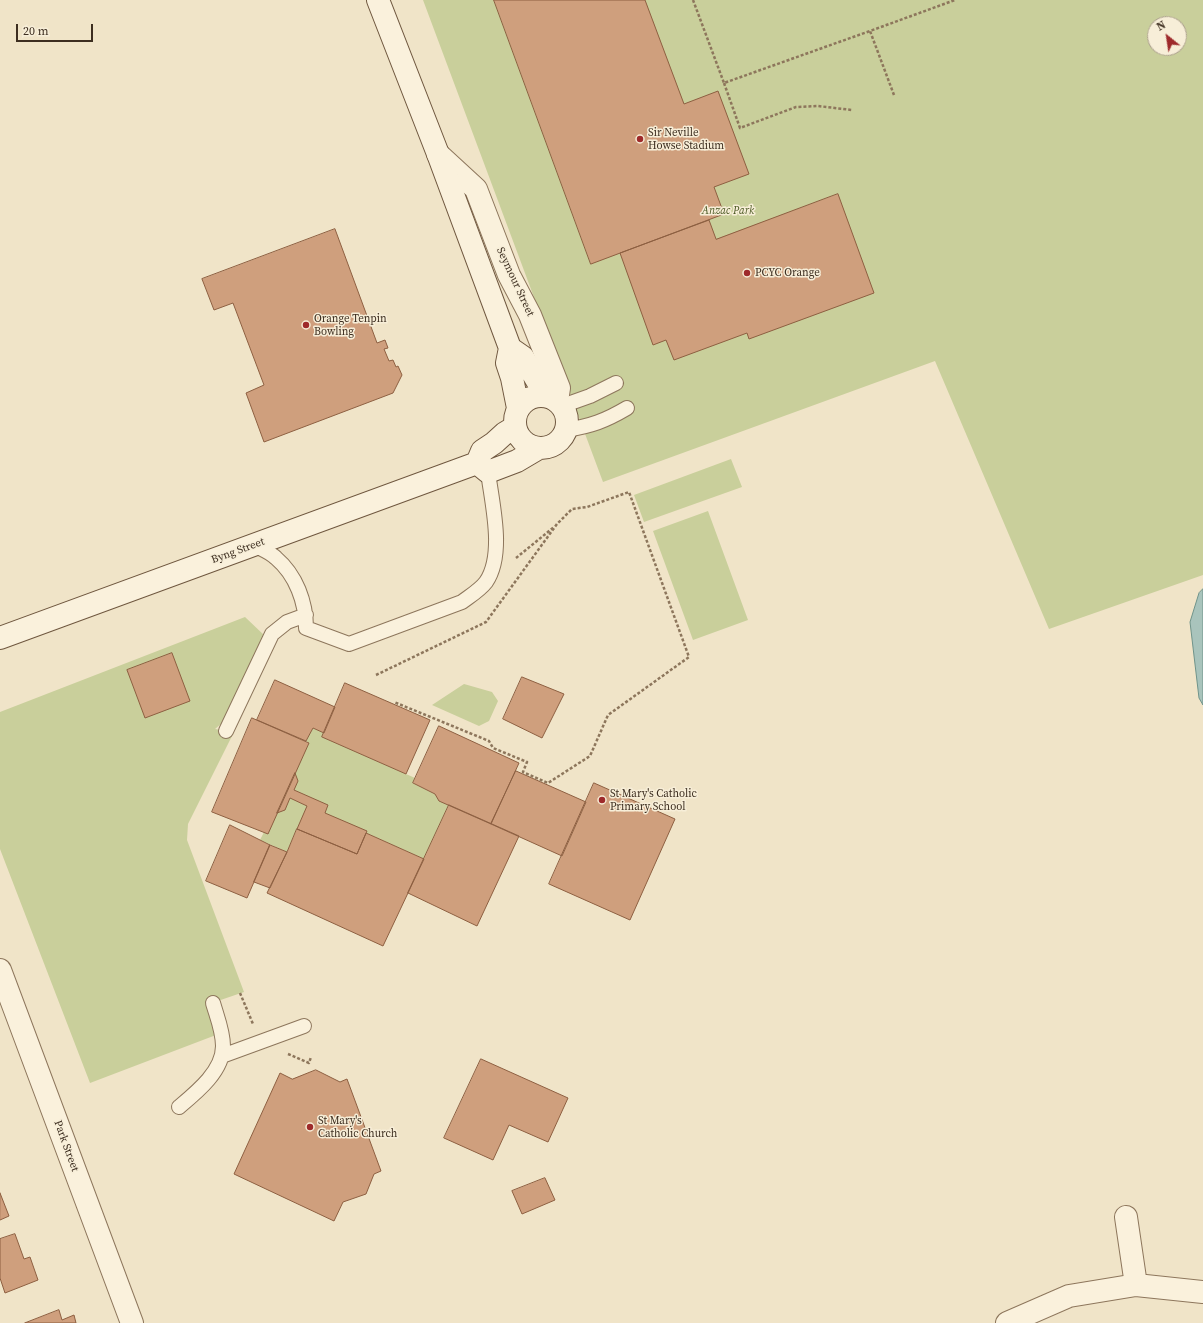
<!DOCTYPE html>
<html>
<head>
<meta charset="utf-8">
<style>
	body { margin:0 }
	#map { position:relative; width:1203px; height:1323px; overflow:hidden; background:#f0e4c8; font-family:"Source Serif 4",serif }
	canvas { display:block }
	.north { position:absolute; left:1147px; top:16px; width:40px; height:40px; box-sizing:border-box; background:#f7eed8; border:1px solid #ada18e; border-radius:50%; rotate:330deg; font-size:11px; font-weight:700; line-height:16px; text-align:center; color:#3d2e20 }
	.north::after { content:''; display:block; margin:auto; width:14px; height:18px; background:#9e2a2b; clip-path:polygon(50% 0,100% 100%,50% 72%,0 100%) }
	.scale { position:absolute; left:16px; top:24px; width:77px; height:18px; box-sizing:border-box; border:2px solid #3d2e20; border-top:0; padding-left:5px; font-size:12px; line-height:14px; white-space:nowrap; color:#3d2e20; -webkit-text-stroke:3px #f7eed8; paint-order:stroke }
</style>
</head>
<body>
<div id="map">
<canvas width="1203" height="1323"></canvas>
<div class="north">N</div>
<div class="scale">20 m</div>
</div>
<script>
const g = document.querySelector('canvas').getContext('2d');
g.lineJoin = 'round';
function paint(path, color) {
  g.fillStyle = color;
  g.fill(path, 'evenodd');
}
function strokePath(path, color, width, dash) {
  g.strokeStyle = color;
  g.lineWidth = width;
  g.lineCap = dash ? 'butt' : 'round';
  g.setLineDash(dash || []);
  g.stroke(path);
}
function write(font, color, halo, rows, align = 'center') {
  g.font = font + ' "Source Serif 4",serif';
  g.lineWidth = 3;
  g.setLineDash([]);
  g.textBaseline = 'middle';
  g.strokeStyle = halo;
  g.fillStyle = color;
  for (const [text, x, y, turn = 0] of rows) {
    g.save();
    g.translate(x, y);
    g.rotate((+turn || 0) * Math.PI / 180);
    g.textAlign = isNaN(turn) ? turn : align;
    if (halo) g.strokeText(text, 0, 0);
    g.fillText(text, 0, 0);
    g.restore();
  }
}
paint(new Path2D(`
	M423 0H1203V575L1049 629 935 361 603 482ZM1155 24H1179V48H1155Z
	M731 459 742 487 644 522 634 495Z
	M708 511 748 620 693 640 653 531Z
	M245 617 265 636 228 718 215 729 234 732 188 824 187 840 244 992 206 1005 216 1035 90 1083 0 849V712Z
	M464 684 492 692 498 701 489 721 479 726 432 705Z
	M313 728 324 733 323 737 415 778 413 783 435 794 449 805 424 859 366 833 297 829 287 852 260 840 309 743 306 741Z`), '#c9cf9b');
const water = new Path2D(`
	M1203 589V705L1199 698 1190 622 1199 593Z`);
paint(water, '#a9c4bc');
strokePath(water, '#6f938a', 1);
const building = new Path2D(`
	M494 0H645L684 104 718 91 749 174 714 187 724 214 591 264Z
	M838 194 874 293 749 339 747 333 674 360 666 340 653 345 620 253 709 220 716 239Z
	M335 229 377 343 385 340 388 348 384 349 389 361 393 360 396 367 398 366 402 375 393 393 264 442 246 393 264 385 233 303 214 310 202 279Z
	M172 653 190 701 145 718 127 670Z
	M522 677 564 694 542 738 503 719Z
	M275 680 335 707 324 733 313 728 306 741 257 720Z
	M345 683 430 720 406 774 322 737Z
	M252 718 309 743 268 834 212 812Z
	M439 726 519 763 491 824 439 801 435 794 413 783Z
	M516 771 586 802 562 856 491 824Z
	M295 773 298 781 294 790 328 805 325 813 367 831 357 854 297 829 307 806 290 798 285 810 277 813Z
	M594 783 675 819 630 920 549 884Z
	M449 805 519 836 477 926 408 893Z
	M230 825 270 845 247 898 206 881Z
	M297 829 357 854 366 833 424 859 383 946 267 893 287 852Z
	M270 845 287 852 270 888 254 882Z
	M481 1059 568 1098 548 1142 509 1125 493 1160 444 1138Z
	M316 1070 340 1082 347 1079 381 1171 374 1174 366 1194 343 1202 334 1221 234 1174 280 1073 292 1079Z
	M545 1178 555 1200 522 1214 512 1191Z
	M0 1193 9 1216 0 1220Z
	M15 1234 24 1259 30 1257 38 1280 5 1293 0 1278V1239Z
	M59 1310 62 1320 74 1315 76 1323H25Z`);
paint(building, '#cf9f7d');
strokePath(building, '#8d5f41', 1);
const lane = new Path2D(`
	M562 406 590 396 616 383
	M566 430C591 426 605 421 627 408
	M254 545C261 549 270 552 276 558 296 575 306 602 306 628L349 644 462 602C470 596 480 590 486 582 505 554 492 504 488 472
	M226 731 272 634 287 622 306 615
	M222 1056 304 1026
	M179 1107C197 1092 223 1071 223 1046 223 1031 217 1017 213 1003`);
const street = new Path2D(`
	M438 154 476 189 509 275 530 315 559 388 557 401
	M0 970 132 1323
	M1126 1217 1136 1285
	M1007 1323 1069 1296 1136 1285 1203 1292`);
const secondary = new Path2D(`
	M378 0 438 154 510 348 507 363 512 378 518 408
	M510 348 523 357 546 396
	M515 422a26 26 0 1 1 52 0a26 26 0 1 1-52 0Z
	M477 463 488 472 517 461 539 448
	M0 638 477 463 482 451 494 443 505 433 515 427`);
strokePath(lane, '#8d765c', 16);
strokePath(street, '#8d765c', 24);
strokePath(secondary, '#6f573f', 24);
strokePath(new Path2D(`
	M693 0 724 83 870 31
	M724 83 740 128 796 107 818 106 852 110
	M894 95 870 31 955 0
	M516 558 554 527
	M376 675 486 622 557 524 572 509 587 507 629 492 689 657 608 715 590 756 548 783 523 772 527 762 493 748 489 741 394 702
	M240 993 253 1024
	M288 1054 309 1063 311 1057`), '#8d765c', 2.5, [3, 2]);
strokePath(lane, '#faf1dc', 14);
strokePath(street, '#faf1dc', 22);
strokePath(secondary, '#faf1dc', 22);
for (const [x, y, r, color] of [
	[640,139,4,"#9e2a2b"],
	[747,273,4,"#9e2a2b"],
	[306,325,4,"#9e2a2b"],
	[602,800,4,"#9e2a2b"],
	[310,1127,4,"#9e2a2b"]
]) {
  const dot = new Path2D();
  dot.arc(x, y, r, 0, 2 * Math.PI);
  g.fillStyle = color;
  g.fill(dot);
  strokePath(dot, '#f7eed8', 1.5);
}
write('11px', '#3d2e20', '#f7eed8', [
	["Sir Neville",648,133],
	["Howse Stadium",648,146],
	["PCYC Orange",755,273],
	["Orange Tenpin",314,319],
	["Bowling",314,332],
	["St Mary's Catholic",610,794],
	["Primary School",610,807],
	["St Mary's",318,1121],
	["Catholic Church",318,1134]
], 'left');
write('italic 11px', '#4d5a26', '#f7eed8', [
	["Anzac Park",728,211]
]);
write('11px', '#3d2e20', '#f7eed8', [
	["Seymour Street",515,282,65],
	["Byng Street",238,551,-20],
	["Park Street",66,1146,70]
]);
</script>
</body>
</html>
